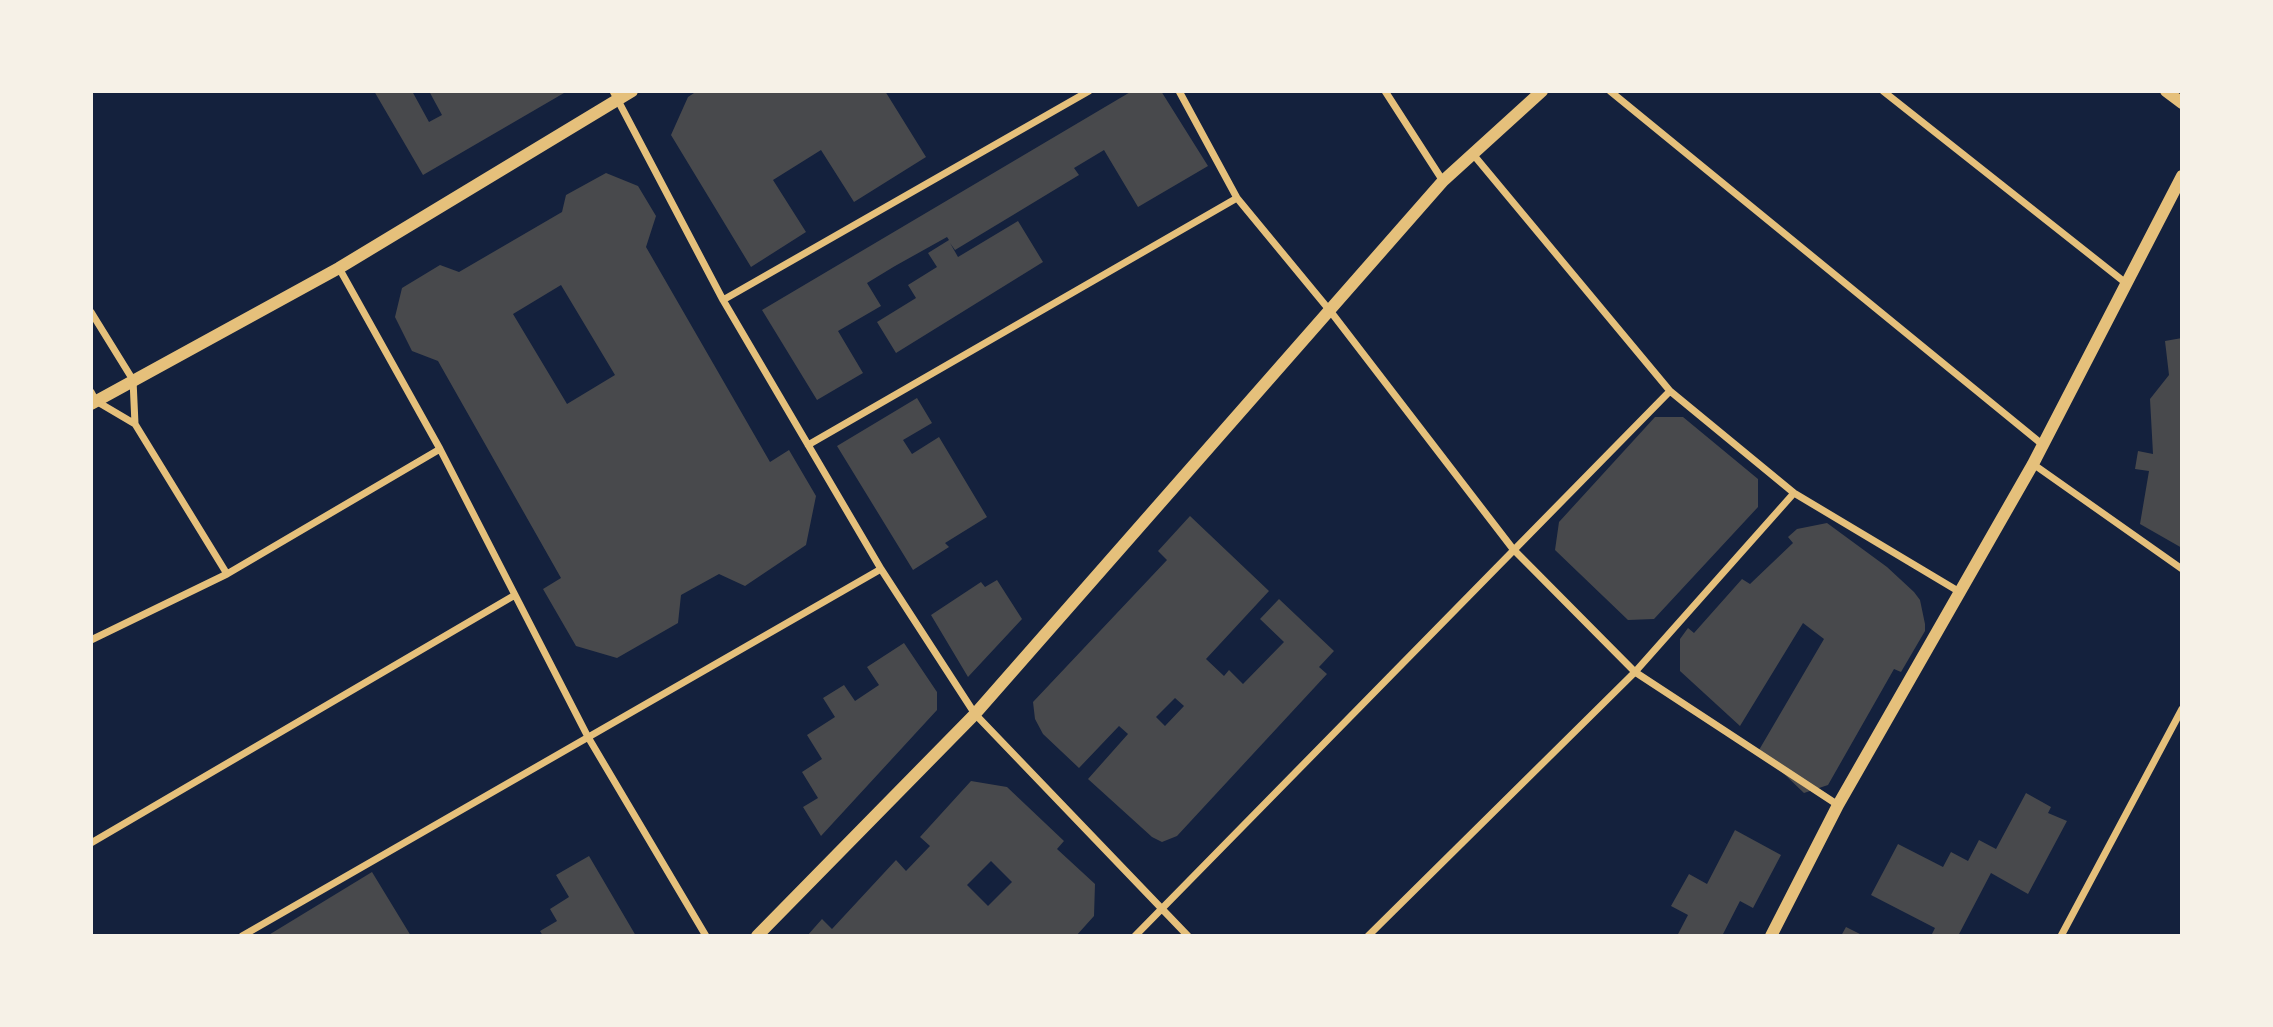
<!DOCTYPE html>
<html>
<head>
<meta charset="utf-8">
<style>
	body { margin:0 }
	#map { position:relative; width:2273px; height:1027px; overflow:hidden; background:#14213d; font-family:"Crimson Pro",serif }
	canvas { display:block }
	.frame { position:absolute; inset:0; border:93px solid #f6f1e7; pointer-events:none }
</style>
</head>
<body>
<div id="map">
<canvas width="2273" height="1027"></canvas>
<div class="frame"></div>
</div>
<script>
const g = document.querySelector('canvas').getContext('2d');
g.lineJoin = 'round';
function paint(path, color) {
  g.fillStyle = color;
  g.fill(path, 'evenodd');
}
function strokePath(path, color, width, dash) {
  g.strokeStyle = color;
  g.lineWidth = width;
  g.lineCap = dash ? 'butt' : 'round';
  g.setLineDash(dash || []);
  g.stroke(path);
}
paint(new Path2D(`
	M374 91H412L429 122 442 115 429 91 564 93 423 175Z
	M697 91H885L926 157 854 202 821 150 773 180 806 232 751 267 671 135 688 97Z
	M1132 91H1161L1208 166 1138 207 1104 150 1074 168 1079 175 1013 215 955 250 950 243 958 257 1018 221 1043 262 896 353 877 322 916 298 908 285 937 267 928 253 949 240 947 237 895 266 867 283 881 306 838 331 863 373 817 400 762 310Z
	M606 173 638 186 656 216 646 247 770 462 789 450 816 496 806 545 745 586 719 574 681 595 678 623 617 658 576 646 543 589 561 578 438 361 412 351 395 317 402 288 440 265 459 272 562 212 566 195ZM561 285 615 375 567 404 513 314Z
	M2182 338V548L2140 524 2149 471 2135 469 2138 451 2153 454 2150 399 2169 375 2165 341Z
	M917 398 932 423 903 440 912 454 939 437 987 517 945 543 949 547 913 570 837 446Z
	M1655 417H1683L1758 479V507L1654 619 1628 620 1555 550 1559 522Z
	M1190 516 1269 591 1206 659 1224 676 1229 670 1243 684 1284 642 1260 619 1279 599 1334 651 1319 667 1327 674 1177 836 1162 842 1152 837 1088 779 1128 734 1119 726 1079 768 1043 734 1035 719 1033 702 1167 560 1158 551ZM1175 698 1184 706 1165 726 1156 717Z
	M1827 523 1887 567 1914 592 1920 600 1925 624V631L1901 672 1894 669 1828 785 1804 793 1759 750 1824 639 1803 623 1740 726 1680 671V639L1688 628 1694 633 1742 579 1750 584 1793 543 1788 537 1797 529Z
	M997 580 1022 619 968 677 931 615 981 582 985 587Z
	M904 643 937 692V710L821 836 803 807 818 798 802 772 822 759 807 735 835 717 823 698 844 685 855 701 879 685 867 667Z
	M971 781 1007 787 1064 841 1057 849 1095 884 1094 916 1076 936H807L822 919 832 929 896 860 906 871 930 846 920 837ZM991 861 1012 882 988 906 967 885Z
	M2026 793 2051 807 2048 813 2067 821 2028 894 1991 873 1958 936H1931L1935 928 1871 895 1898 844 1943 867 1951 852 1968 861 1979 840 1996 849Z
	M1735 830 1781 855 1753 908 1740 901 1722 936H1677L1688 915 1671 906 1689 874 1707 884Z
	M589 856 636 936H543L540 931 557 921 550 909 569 897 556 875Z
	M372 872 411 936H267Z
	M1846 927 1864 936H1841Z`), '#48494c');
strokePath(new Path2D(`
	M613 91 723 300 881 569 975 714 1188 936
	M1179 91 1237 198 1331 312 1513 549 1635 672 1838 805
	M1385 91 1443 181
	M1610 91 2043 445
	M1883 91 2127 284
	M1472 153 1670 391 1794 493 1958 591
	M339 268 440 449 588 737 706 936
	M723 300 1089 91
	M91 312 133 380 135 424 227 574
	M91 392 96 401 135 424
	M808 445 1237 198
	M2033 464 2182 569
	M91 640 227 574 440 449
	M91 843 515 595
	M242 936 881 569
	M1135 936 1670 391
	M1368 936 1635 672 1794 493
	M2061 936 2182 709`), '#e5c07b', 7);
strokePath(new Path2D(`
	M2166 91 2182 103
	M91 404 339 268 632 91
	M757 936 975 714 1443 181 1542 91
	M1771 936 1838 805 2033 464 2182 176`), '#e5c07b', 12);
</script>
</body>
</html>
